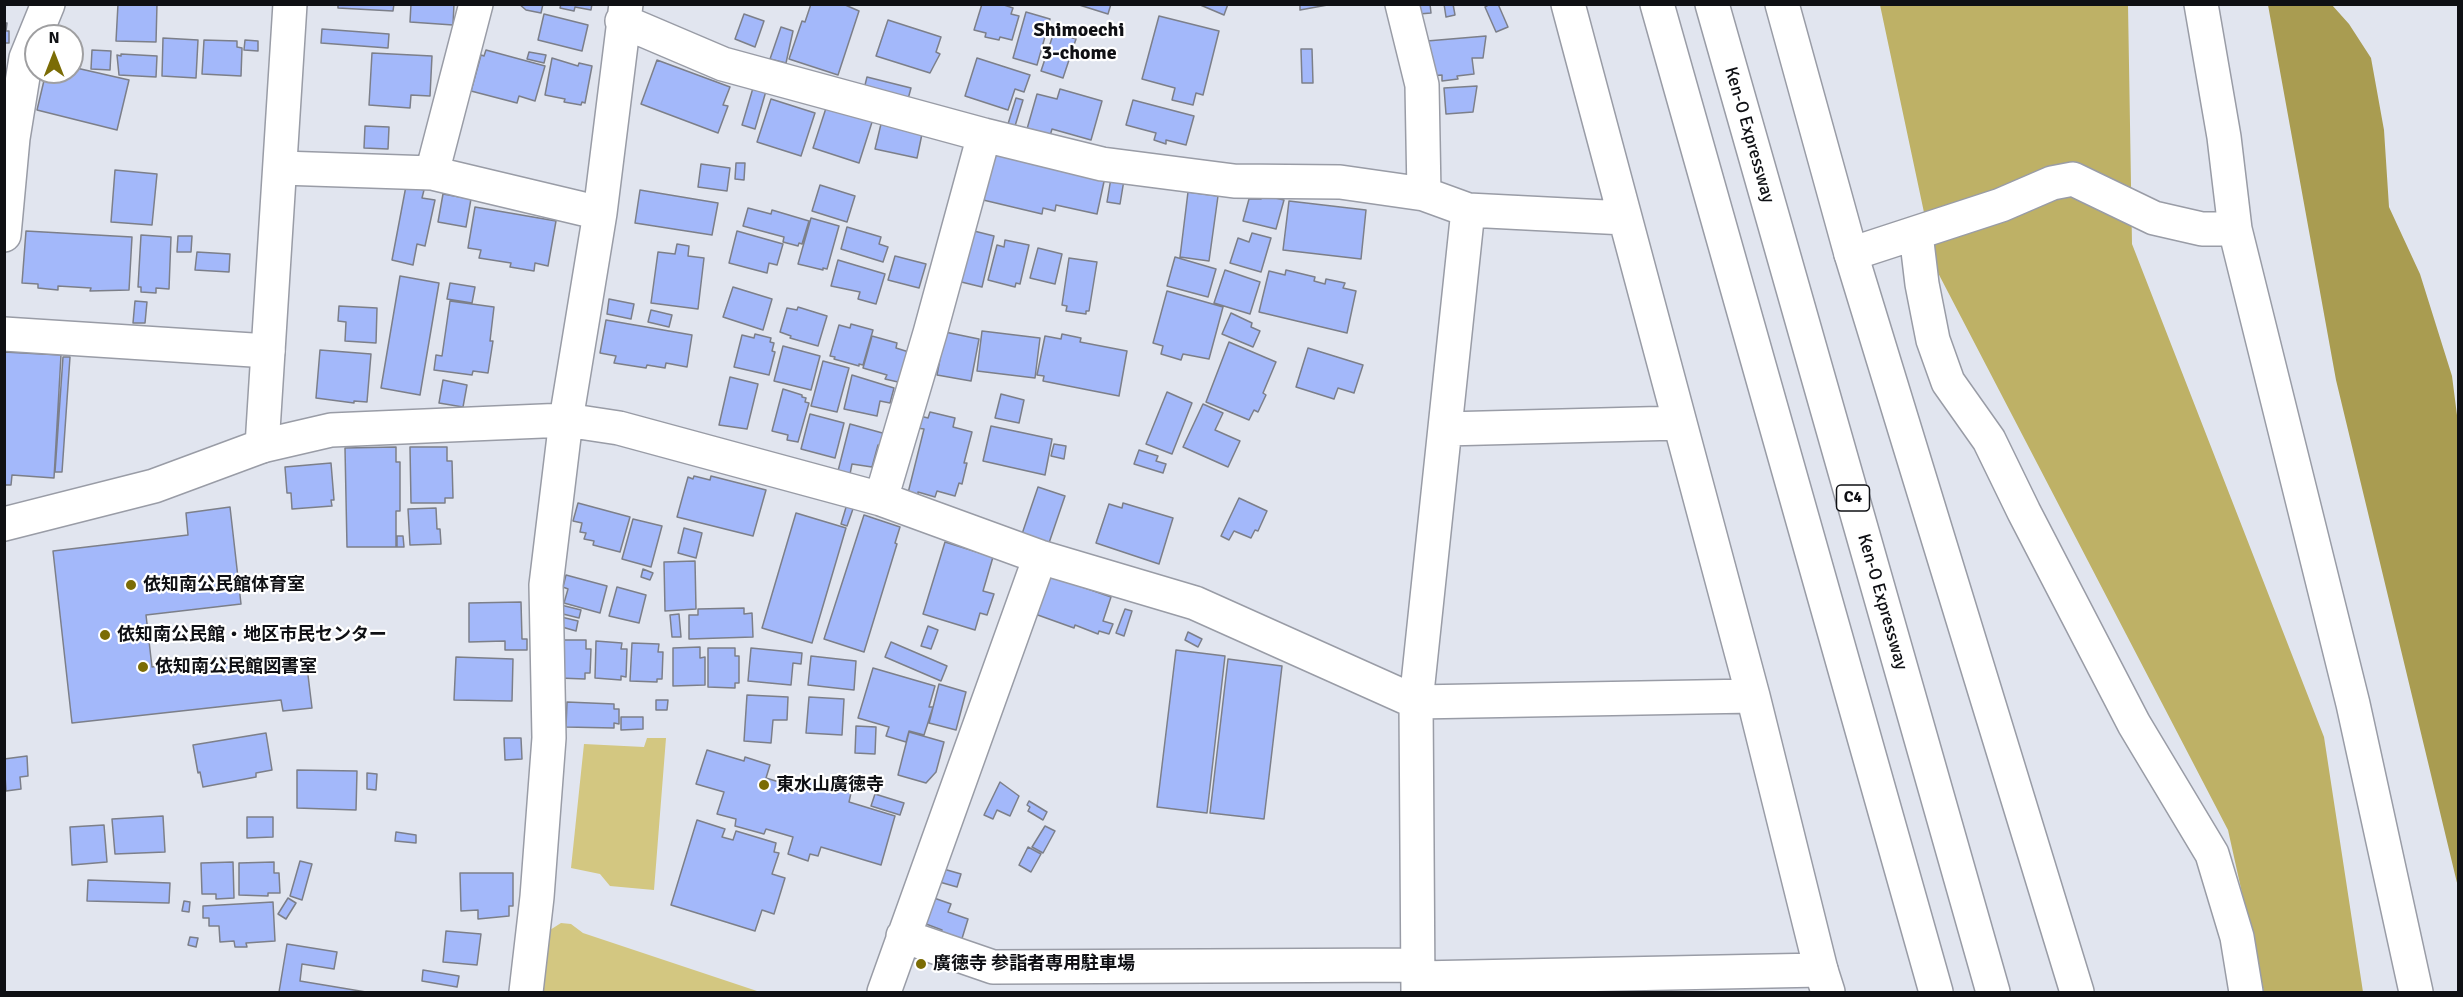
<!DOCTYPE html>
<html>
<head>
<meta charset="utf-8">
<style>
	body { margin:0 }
	#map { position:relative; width:2463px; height:997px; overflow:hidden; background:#e1e5ef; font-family:Signika,sans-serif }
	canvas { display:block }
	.frame { position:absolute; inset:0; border:6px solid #0f1014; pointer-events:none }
	.north { position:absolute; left:24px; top:24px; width:60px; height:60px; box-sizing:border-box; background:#fff; border:2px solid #9f9fa1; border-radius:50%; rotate:0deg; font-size:16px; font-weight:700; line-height:24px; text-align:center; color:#0f1014 }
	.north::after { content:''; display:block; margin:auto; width:21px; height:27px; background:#7b6c05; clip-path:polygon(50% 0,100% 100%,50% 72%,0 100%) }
</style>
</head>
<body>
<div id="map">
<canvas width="2463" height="997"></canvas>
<div class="frame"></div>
<div class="north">N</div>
</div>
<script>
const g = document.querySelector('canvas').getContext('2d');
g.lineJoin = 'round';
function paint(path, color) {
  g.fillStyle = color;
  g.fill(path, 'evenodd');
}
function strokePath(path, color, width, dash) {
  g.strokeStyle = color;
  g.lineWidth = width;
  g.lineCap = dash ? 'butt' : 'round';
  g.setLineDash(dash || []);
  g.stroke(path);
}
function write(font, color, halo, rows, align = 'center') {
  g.font = font + ' Signika,"Noto Sans JP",sans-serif';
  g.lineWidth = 4.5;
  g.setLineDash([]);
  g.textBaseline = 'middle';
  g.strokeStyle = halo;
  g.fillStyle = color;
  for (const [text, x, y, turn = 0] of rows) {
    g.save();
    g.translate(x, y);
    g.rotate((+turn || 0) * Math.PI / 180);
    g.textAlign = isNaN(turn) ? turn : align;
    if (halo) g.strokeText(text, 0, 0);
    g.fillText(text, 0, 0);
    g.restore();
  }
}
paint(new Path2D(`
	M647 738H666L654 890 610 886 600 874 571 868 584 744 644 747Z
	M561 923 571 924 583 933 760 992H542L550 930Z`), '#d3c781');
paint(new Path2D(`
	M1880 5H2128L2132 244 2324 737 2363 992H2264L2228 830 1936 269Z`), '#beb166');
paint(new Path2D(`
	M2268 5H2332L2349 24 2371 58 2384 130 2389 207 2420 274 2452 376 2458 423V887L2336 380Z`), '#a99c51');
const building = new Path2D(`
	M118 4H157L156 42 116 41Z
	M338 4H394L393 11 338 8Z
	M411 4H454L453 25 410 22Z
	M519 4H543L541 13 526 10Z
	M561 4H592L591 10 575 7 574 11 560 8Z
	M811 4H843L859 11 838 75 789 59 802 21 805 22Z
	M982 4H1001L1013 8 1011 14 1019 16 1012 40 1000 37 999 40 985 37 986 33 974 30Z
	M1076 4H1111L1108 14Z
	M1198 4H1228L1224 15Z
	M1300 4H1333L1300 10Z
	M1418 4H1430L1431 13 1419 14Z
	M1444 4H1453L1455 15 1446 17Z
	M1490 4H1498L1508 27 1496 32 1485 7Z
	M1026 12 1050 19 1037 65 1013 58Z
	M544 14 588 25 582 51 538 40Z
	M744 14 764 21 755 47 735 39Z
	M1159 16 1219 31 1203 95 1196 93 1193 105 1172 100 1175 88 1142 79Z
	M888 20 941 37 936 52 940 54 930 73 876 56Z
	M4 23H7L6 31H9V43H4Z
	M781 27 793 31 786 63 770 59Z
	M322 29 389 34 388 48 321 43Z
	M1054 32 1076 39 1063 78 1041 71Z
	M1486 36 1483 58H1472L1474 74 1457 76 1458 79 1442 81V75L1430 76 1427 41Z
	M163 38 198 40 196 78 162 76Z
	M204 40 237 41V47L242 48 241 76 202 74Z
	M245 40 258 41V51L244 50Z
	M1301 49H1312L1313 83H1302Z
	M92 50 111 51 110 70 91 69Z
	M486 50 545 66 535 101 519 96 517 103 471 91 481 55 484 56Z
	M529 52 546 55 544 63 527 59Z
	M372 53 432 56 430 96 411 95 410 108 369 105Z
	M121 54 157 56 156 77 119 75 117 55 121 56Z
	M552 58 578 66 579 63 592 66 585 103 582 102 581 105 564 102 565 99 545 95Z
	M977 58 1030 75 1024 92 1015 89 1008 110 965 96Z
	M657 60 730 87 723 105 728 106 718 133 641 104Z
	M72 67 129 80 117 130 37 110 46 72H72Z
	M867 77 911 88 908 99 864 89Z
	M1477 86 1473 112 1446 114 1444 88Z
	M753 88 766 91 755 129 742 125Z
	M1060 89 1102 101 1091 140 1052 129 1050 136 1027 129 1037 94 1057 99Z
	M1016 98 1023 100 1015 126 1008 124Z
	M771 99 815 113 801 156 757 142Z
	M1133 100 1194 116 1186 145 1166 140V144L1154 140 1156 133 1126 125Z
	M827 105 873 119 859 163 813 148Z
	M881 124 922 134 917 158 875 149Z
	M365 126 389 127 388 149 364 148Z
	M989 151 1105 177 1097 214 1056 205 1055 211 1043 208 1042 214 979 199Z
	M736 163H745L744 180 735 179Z
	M701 164 730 168 727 191 698 187Z
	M115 170 157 174 152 225 111 222Z
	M1111 178 1124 180 1120 204 1107 202Z
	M820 185 855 196 847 222 812 211Z
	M406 186 424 190 422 198 435 200 425 246 417 244 413 265 392 260Z
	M640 190 718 203 712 235 635 223Z
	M1188 192 1218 196 1209 261 1180 257Z
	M443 194 471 199 466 227 438 222Z
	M1262 195 1284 200 1276 229 1243 221 1249 199H1261Z
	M1289 201 1366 210 1361 259 1283 250Z
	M475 207 556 221 548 266 535 263 534 271 510 267 511 263 479 258 481 250 468 248Z
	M748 208 771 214 772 210 809 221 802 244 799 243 798 246 783 242 784 237 743 226Z
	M811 218 839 226 827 269 823 268V270L798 264Z
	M847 227 881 237 879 244 888 247 883 262 841 249Z
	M26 231 132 237 129 290 90 291 91 288 58 286V290L38 288V284L22 283Z
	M737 231 783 244 777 265 769 263 767 273 729 263Z
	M974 231 994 236 982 287 953 280Z
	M1252 233 1271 238 1261 272 1230 263 1238 238 1249 242Z
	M141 235 171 237 169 289 156 288V293L141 292V287H138Z
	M178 236H192L191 252H177Z
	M1005 240 1029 245 1020 284 1016 283 1015 287 988 280 997 245 1004 247Z
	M677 244 689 246 688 256 704 258 698 309 651 303 658 252 675 254Z
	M1038 248 1062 254 1055 284 1030 278Z
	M197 252 230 254 229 272 195 270Z
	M895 256 926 264 919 288 888 280Z
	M1175 257 1216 269 1208 297 1167 286Z
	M1069 258 1097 262 1089 311H1086V314L1066 311 1067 306 1062 305Z
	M838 260 885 274 876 304 858 299 860 292 831 286Z
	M1225 270 1260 282 1250 314 1214 303Z
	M1286 270 1315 277 1314 281 1325 284 1326 279 1345 283 1343 288 1356 291 1347 333 1259 312 1269 271 1285 275Z
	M400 276 439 283 420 395 381 388Z
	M450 283 475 287 472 303 447 299Z
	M733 287 772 299 763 330 723 317Z
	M1167 291 1223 307 1209 359 1183 354 1181 360 1161 354 1163 346 1153 343Z
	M609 299 634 304 631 319 607 314Z
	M135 301 147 302 145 323H133Z
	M450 301 494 307 490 341H493L488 373 473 371 472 375 434 370 436 355 442 356Z
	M339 306 377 308 376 343 345 341 346 322 338 321Z
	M798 307 827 316 818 346 790 338 791 336 780 332 787 308 797 310Z
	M651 310 672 315 669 327 648 322Z
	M1231 313 1252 323 1251 327 1260 331 1253 347 1222 334Z
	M606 320 692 335 687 367 666 363 665 368 647 365 646 368 614 363 616 356 600 353Z
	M851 324 873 330 863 365 859 364V366L834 359 835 357 830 356 839 325 850 328Z
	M982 331 1040 338 1035 378 977 371Z
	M945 332 979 339 971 381 937 375Z
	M755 334 771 338 770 342 774 343 772 351 775 352 769 375 734 367 742 335 754 338Z
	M1062 334 1081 338 1080 342 1127 351 1119 396 1043 381 1044 376 1037 375 1045 336 1061 339Z
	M872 336 897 343 896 348 912 353 904 381 899 379 898 382 885 379 887 375 863 368Z
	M1229 342 1276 362 1263 393 1266 395 1258 412 1254 410 1249 420 1206 402Z
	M783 346 820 356 811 390 774 381Z
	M1308 348 1363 365 1354 393 1338 388 1334 399 1296 387Z
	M320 350 371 354 367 402 354 401V403L316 398Z
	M4 352 61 355 54 478 12 475 11 485H4Z
	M63 357H70L62 472H55Z
	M823 361 849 368 837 412 811 406Z
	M852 375 894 388 890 403 880 401 877 416 844 409Z
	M730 377 758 384 747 429 719 425Z
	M443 380 467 385 463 407 439 403Z
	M783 389 802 395V397L806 398 805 402 809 403 798 442 787 440 788 435 772 431Z
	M1167 392 1192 403 1172 454 1146 444Z
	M1001 394 1024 400 1019 423 995 418Z
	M1203 404 1223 413 1215 430 1240 441 1228 467 1183 447Z
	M930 412 955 418 953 427 972 432 964 463H967L962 484 959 483 955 496 937 491 935 497 918 492V495L908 493 924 429 917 428 920 416 928 418Z
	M810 414 844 423 835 458 801 449Z
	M850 424 886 434 883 446 878 445 872 467 852 464 850 474 838 471Z
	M991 426 1052 439 1045 475 983 461Z
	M1054 444 1066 446 1064 459 1051 456Z
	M396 447V462H400V511H396V547H347L345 448Z
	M410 447H447V461H452L453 498H445V503H411Z
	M1139 450 1158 456 1156 461 1166 464 1163 473 1134 464Z
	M331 463 334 500H331L332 506 292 509 291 493H287L285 467Z
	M694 476 710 480 711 476 766 490 753 536 677 517 688 477 693 479Z
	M1038 487 1065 496 1049 543 1022 534Z
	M1239 498 1267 511 1258 531 1255 530 1251 538 1234 531 1229 540 1221 536Z
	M578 503 630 517 620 552 593 545 594 541 584 539 586 533 580 532 582 523 573 521Z
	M1123 503 1173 518 1159 564 1096 543 1109 504 1122 508Z
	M847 504 854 506 847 526 841 524Z
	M230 507 241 604 146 615 152 667 245 656 246 669 297 663V669L307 667 312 708 283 711 281 700 72 723 53 551 188 535 186 513Z
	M436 508 437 529H440L441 544 410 545 408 509Z
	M796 513 846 528 812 643 762 628Z
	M864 515 900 527 895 543 897 544 864 652 824 639Z
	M633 519 662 526 651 567 622 559Z
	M684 528 702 533 696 558 678 553Z
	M397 536H403L404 547H397Z
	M945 542 993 557 983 591 994 594 987 615 980 613 975 630 923 614Z
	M695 561 696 609 665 611 664 562Z
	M643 569 653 573 650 580 641 577Z
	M566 575 607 586 600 613 564 603 568 589 563 587Z
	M1048 575 1111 597 1103 621 1113 624 1109 634 1099 631 1098 634 1075 625 1074 628 1035 614Z
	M617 587 646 595 639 623 609 616Z
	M521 602 522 639H527V650H505V641L469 642V603Z
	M561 605 581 610 579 618 559 613Z
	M744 608V614L752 613 753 637 689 639V615H698V609Z
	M1125 609 1132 611 1124 636 1116 633Z
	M679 614 681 637H672L670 615Z
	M557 616 578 621 576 631 555 625Z
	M928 626 938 630 931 649 921 646Z
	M1188 632 1202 639 1198 647 1185 640Z
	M561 640H586V649H591L590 673H585V679L559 678Z
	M596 641 622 643 621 649H627L626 677 621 676V680L595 678Z
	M891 642 947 666 941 681 885 657Z
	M632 643 659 644 658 652H663L662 679H657V682L630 681Z
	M700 647V658L705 657V685L673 686V648Z
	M708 648H735V656H739V683H735V688L708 687Z
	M751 648 802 653 801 664 793 663 791 685 748 681Z
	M1176 650 1225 656 1207 813 1157 807Z
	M811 656 856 661 854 690 808 685Z
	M456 657 513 659 512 701 454 700Z
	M1228 659 1282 666 1264 819 1210 813Z
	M873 668 935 686 929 707H933L924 735 909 731 906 742 886 736 889 727 858 718Z
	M939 684 966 692 956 730 929 723Z
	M747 695 788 697 787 720H773L771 743 744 741Z
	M809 697 844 699 842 735 806 733Z
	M656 700H668L667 710H656Z
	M567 702 614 704V709H619V724L614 723V728L566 727Z
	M621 717H643V729L621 730Z
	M856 726 876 727 875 754 855 753Z
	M909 732 944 742 936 772 926 783 898 775Z
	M266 733 272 770 256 773V777L203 787 200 772 198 773 193 745Z
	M504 738H521L522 759 505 760Z
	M707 750 744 761 745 757 770 765 766 778 802 789 805 779 851 793 849 802 895 816 881 865 821 847 818 856 810 854 808 861 788 854 793 837 766 829 764 834 735 826 736 819 717 814 724 792 696 784Z
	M27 756 28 776 20 777 21 789 6 791 4 759Z
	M297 770 357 771 356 810 297 808Z
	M367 773 377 774 376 790 367 789Z
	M1000 782 1019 796 1010 816 997 810 993 819 984 815Z
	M875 794 904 803 900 815 871 806Z
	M1029 801 1047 812 1043 820 1028 811 1030 807 1027 805Z
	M163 816 165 852 115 854 112 819Z
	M247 817H273V837L247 838Z
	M697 820 725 829 722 837 733 840 736 831 776 843 774 852 779 853 772 874 785 878 774 914 762 910 755 931 671 905Z
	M104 825 107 862 72 865 70 827Z
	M1045 826 1055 831 1043 853 1032 847Z
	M396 832 416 835V843L395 841Z
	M1028 847 1041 854 1031 872 1019 865Z
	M300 861 312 864 302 900 290 896Z
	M233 862 234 898 216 899V894H202L201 863Z
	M274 862V873H279L280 893H268V896L239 895V863Z
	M940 868 961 874 957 887 936 881Z
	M460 873H513V906H509V916L478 919V910L461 911Z
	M88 880 170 883 169 903 87 901Z
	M288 898 296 903 286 919 278 914Z
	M934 898 951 904 948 912 968 919 960 945 939 938 942 930 926 924Z
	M184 901 190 902 189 912 182 911Z
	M273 902 275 941 246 943 247 947H235L234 941 220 942 219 926H209V918H203V906Z
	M446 931 481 934 477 965 443 962Z
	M190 937 198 938 196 947 188 945Z
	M287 944 337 952 334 969 302 964 300 981 366 992H279Z
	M423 970 459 976 457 987 422 981Z`);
paint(building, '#a3b8fa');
strokePath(building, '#7c7f89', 1.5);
const street = new Path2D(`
	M1402 4 1422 85 1424 194
	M2201 4 2224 137 2235 229 2353 704 2416 992
	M622 21 723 64 984 135 1102 164 1234 181 1340 182 1424 194 1468 210
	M281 168 432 173 600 213
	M432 173 476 4
	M1916 234 1922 284 1933 340 1948 382 1989 440 2024 512 2134 724 2212 854 2237 937 2246 992
	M4 235 13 138 26 58 48 4
	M1851 254 2001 205 2052 183 2073 179 2154 218 2202 229H2235
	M4 334 268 351
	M1445 429 1679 423
	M262 446 331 430 566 420 619 428 881 499 1040 557 1195 603 1416 702 1753 696
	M881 499 930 333 984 135
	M903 936 993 967 1417 965
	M1418 978 1821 970 1753 696 1568 4
	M526 992 537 897 549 738 546 585 566 420 600 213 626 4
	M884 992 1040 557
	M1418 992 1416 702 1468 210 1625 218`);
const secondary = new Path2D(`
	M1782 4 1851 254 2077 992
	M4 524 154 486 262 446 290 4
	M1821 970 1828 992`);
const highway = new Path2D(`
	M1657 4 1936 992
	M1712 4 1993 992`);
strokePath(street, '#999ca6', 36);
strokePath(secondary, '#999ca6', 36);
strokePath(highway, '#999ca6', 36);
strokePath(street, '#fff', 33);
strokePath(secondary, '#fff', 33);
strokePath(highway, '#fff', 33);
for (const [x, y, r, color] of [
	[131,585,6,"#7b6c05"],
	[105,635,6,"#7b6c05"],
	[143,667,6,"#7b6c05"],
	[764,785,6,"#7b6c05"],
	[921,964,6,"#7b6c05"]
]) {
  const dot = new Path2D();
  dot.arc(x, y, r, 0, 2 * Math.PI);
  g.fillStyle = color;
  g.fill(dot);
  strokePath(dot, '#fff', 2);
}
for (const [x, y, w] of [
	[1853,498,33]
]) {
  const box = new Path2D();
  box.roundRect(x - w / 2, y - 13, w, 26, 4.5);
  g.fillStyle = '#fff';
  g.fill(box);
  strokePath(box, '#0f1014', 1.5);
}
write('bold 16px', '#0f1014', null, [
	["C4",1853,498]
]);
write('18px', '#0f1014', '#fff', [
	["Ken-O Expressway",1749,135,74],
	["Ken-O Expressway",1882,602,74]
]);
write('bold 18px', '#0f1014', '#fff', [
	["依知南公民館体育室",143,585],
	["依知南公民館・地区市民センター",117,635],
	["依知南公民館図書室",155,667],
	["東水山廣徳寺",776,785],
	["廣徳寺 参詣者専用駐車場",933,964]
], 'left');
write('bold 20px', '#0f1014', '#fff', [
	["Shimoechi",1079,31],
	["3-chome",1079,54]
]);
</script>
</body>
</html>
